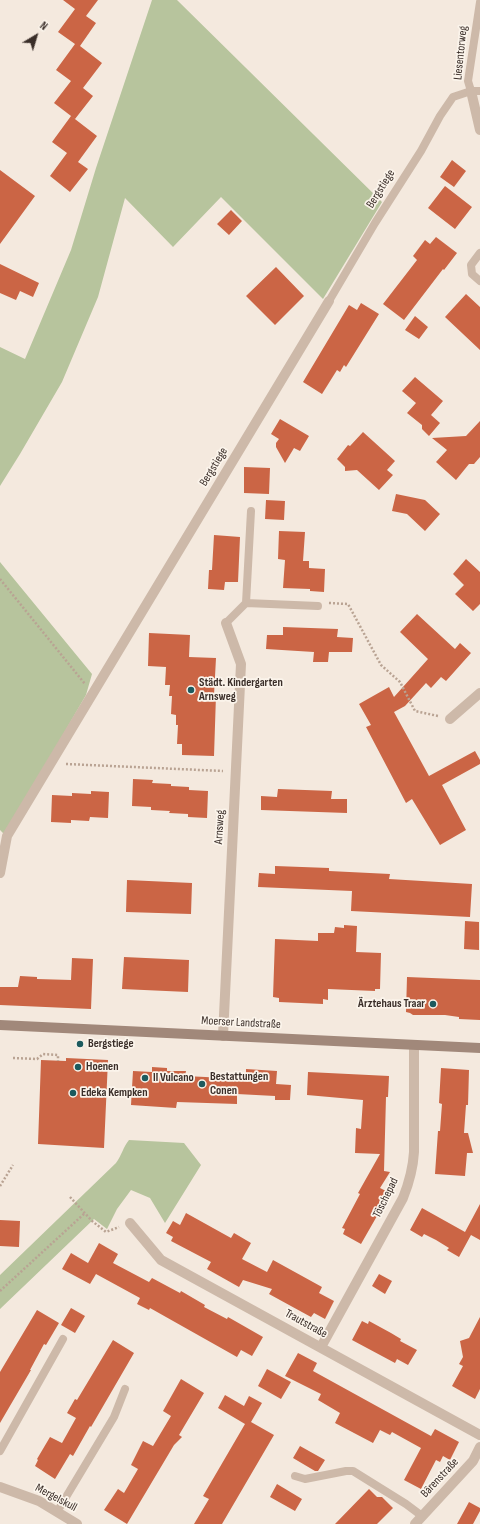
<!DOCTYPE html>
<html>
<head>
<meta charset="utf-8">
<style>
	body { margin:0 }
	#map { position:relative; width:480px; height:1524px; overflow:hidden; background:#f4e9de; font-family:"Sofia Sans Condensed",sans-serif }
	canvas { display:block }
	.north { position:absolute; left:16px; top:16px; width:40px; height:40px; -webkit-text-stroke:3px #fbf4eb; paint-order:stroke; rotate:38deg; font-size:11px; font-weight:700; line-height:16px; text-align:center; color:#3a2e29 }
	.north::after { content:''; display:block; margin:auto; width:14px; height:18px; background:#3a2e29; clip-path:polygon(50% 0,100% 100%,50% 72%,0 100%) }
</style>
</head>
<body>
<div id="map">
<canvas width="480" height="1524"></canvas>
<div class="north">N</div>
</div>
<script>
const g = document.querySelector('canvas').getContext('2d');
g.lineJoin = 'round';
function paint(path, color) {
  g.fillStyle = color;
  g.fill(path, 'evenodd');
}
function strokePath(path, color, width, dash) {
  g.strokeStyle = color;
  g.lineWidth = width;
  g.lineCap = dash ? 'butt' : 'round';
  g.setLineDash(dash || []);
  g.stroke(path);
}
function write(font, color, halo, rows, align = 'center') {
  g.font = font + ' "Sofia Sans Condensed",sans-serif';
  g.lineWidth = 3.5;
  g.setLineDash([]);
  g.textBaseline = 'middle';
  g.strokeStyle = halo;
  g.fillStyle = color;
  for (const [text, x, y, turn = 0] of rows) {
    g.save();
    g.translate(x, y);
    g.rotate((+turn || 0) * Math.PI / 180);
    g.textAlign = isNaN(turn) ? turn : align;
    if (halo) g.strokeText(text, 0, 0);
    g.fillText(text, 0, 0);
    g.restore();
  }
}
paint(new Path2D(`
	M152 0H177L382 202 323 299 221 197 173 247 125 198 98 297 62 382 20 454 0 486V347L25 359 71 250 96 168Z
	M0 562 92 674 86 695 5 835 0 830Z
	M129 1140 184 1143 201 1165 165 1223 150 1198 131 1190 117 1209 107 1229 94 1219 0 1309V1275L116 1163C122 1155 123 1147 129 1140Z`), '#b7c49d');
paint(new Path2D(`
	M63 0H98L86 16 96 23 80 46 102 63 83 88 93 96 75 119 54 103 71 81 56 70 75 44 58 32 75 9Z
	M71 116 97 136 78 162 88 169 70 192 50 176 67 153 52 142Z
	M452 160 466 171 454 187 440 177Z
	M0 170 35 196 0 244Z
	M445 186 472 207 455 229 428 208Z
	M231 210 242 221 229 235 217 224Z
	M436 237 457 253 444 270 443 269 404 320 383 304 417 260 413 256 425 240 430 244Z
	M0 264 39 283 33 297 20 291 16 300 0 293Z
	M276 267 304 296 275 325 246 296Z
	M466 294 480 307V350L445 317Z
	M361 303 379 314 346 367 344 365 340 372 337 370 322 394 303 382 349 305 357 310Z
	M415 316 428 327 419 339 405 330Z
	M415 377 443 401 431 415 440 423 429 436 422 429V425L407 413 416 403 402 391Z
	M280 419 309 436 300 451 294 448 285 463 276 447V443L279 439 271 434Z
	M480 421V457L474 464H469L456 480 436 462 447 450 432 438 466 436Z
	M363 432 395 461 387 470 393 475 379 490 357 470 345 471V467L337 459 348 445 350 446Z
	M244 467 270 468 269 494 244 493Z
	M396 494 425 500 440 514 425 531 407 514 392 511Z
	M266 500 285 501 284 520 265 519Z
	M279 531 305 532 303 561H309V568L325 569 324 592 310 591V589L283 588 285 560 278 559Z
	M214 535 240 537 238 582H225L224 590 208 589 209 570H212Z
	M466 559 480 572V604L473 611 455 594 464 585 453 574Z
	M417 614 455 649 460 643 471 653 446 681 441 677 431 688 426 683 405 706 394 712 429 776 475 751 480 760V764L442 785 466 830 440 845 412 799 406 803 366 727 371 725 359 704 389 687 394 697 428 659 400 632Z
	M283 627 338 629 337 637 353 638 352 652H329L328 662H313L314 652 266 649 267 635H283Z
	M149 633 190 635 189 657 216 658 214 695H216L214 756 182 755V744H177L178 725H176V715L171 714 172 696H169L170 685H165L166 667 148 666Z
	M133 779 153 780 152 783 171 784V786L189 787V790L208 791 207 818 188 817V814L169 813 170 811 151 810V807L132 806Z
	M278 789 332 791 331 799H347V813L261 810V796L277 797Z
	M91 791 109 792 108 818 90 817 89 821 71 820V823L51 822 52 795 72 796V793L91 794Z
	M275 866 329 868V871L390 874 389 879 472 884 470 917 351 911 352 891 258 887 259 873 275 874Z
	M127 880 192 883 191 914 126 912Z
	M465 921 479 922V950L464 949Z
	M344 925 357 926 356 952 381 953 380 989H375V991L328 989V1000L323 999V1004L279 1002V998L273 997 275 939 318 941V933H334L335 927 344 928Z
	M124 957 189 960 188 992 122 989Z
	M72 958 93 959 91 1009 0 1005V987H18L20 976 37 977V979L71 980Z
	M407 977 480 980V1020L459 1019V1017L445 1015H413L410 1013 406 1012Z
	M66 1058 108 1060 104 1148 38 1144 41 1060 66 1061Z
	M152 1067 167 1068V1071H186L185 1076 246 1079V1069L277 1071 276 1084 291 1085 290 1100H275V1096L237 1094V1104L177 1102 176 1108 131 1105 133 1071 152 1072Z
	M441 1068 469 1070 468 1105H466L464 1133H468L473 1153H467L465 1176 435 1174 438 1131H440L442 1104 439 1103Z
	M308 1072 389 1076 388 1097H386L384 1171 390 1172 380 1188 388 1192 383 1201 385 1202 361 1244 343 1234 345 1229 342 1228 360 1194 358 1193 380 1154 355 1153 356 1128 361 1129 363 1100 307 1095Z
	M480 1204V1240L471 1235 459 1257 447 1250 449 1248 436 1240 424 1234 422 1237 410 1230 422 1208 465 1232Z
	M186 1213 231 1238 234 1233 251 1243 242 1259 267 1272 273 1260 322 1287 319 1293 334 1301 325 1319 314 1313 311 1317 269 1294 272 1289 243 1280 239 1287 207 1269 211 1262 171 1241 173 1237 166 1233 173 1221 180 1225Z
	M0 1220 20 1221 19 1247 0 1246Z
	M99 1243 118 1254 113 1263 149 1282 152 1278 180 1293 181 1291 205 1305 204 1307 227 1319 228 1317 263 1337 252 1356 241 1350 237 1357 150 1308 149 1310 137 1304 140 1298 96 1274 90 1284 62 1269 71 1253 88 1263Z
	M379 1274 392 1281 385 1294 372 1286Z
	M71 1308 85 1316 75 1333 61 1325Z
	M37 1310 59 1323 46 1345 44 1344 30 1370H31L0 1423V1372Z
	M480 1317V1389L475 1399 452 1386 463 1366 459 1364 463 1357 460 1341 469 1338Z
	M362 1321 368 1324 369 1321 391 1333 401 1339 400 1341 417 1350 408 1365 397 1359 395 1363 352 1340Z
	M113 1340 134 1353 91 1427 90 1426 73 1456 70 1454 55 1479 35 1466 38 1460 37 1459 50 1437 62 1443 76 1418 67 1413 75 1399 77 1400Z
	M298 1353 317 1363 313 1371 431 1436 435 1429 459 1442 450 1460 443 1456 440 1462 436 1460 421 1489 404 1480 421 1448 392 1432 390 1435 380 1430 373 1443 335 1423 340 1413 318 1400 321 1394 285 1376Z
	M267 1369 291 1382 281 1399 258 1386Z
	M181 1379 204 1393 179 1435 182 1437 174 1445 127 1524 104 1510 118 1489 124 1493 138 1469 131 1465 143 1441 153 1446 171 1416 163 1411Z
	M225 1395 244 1406 249 1396 262 1403 251 1422 274 1435 222 1524H194L209 1499 203 1496 245 1424 218 1408Z
	M300 1446 325 1460 318 1471H315L293 1458Z
	M277 1484 302 1499 295 1511 270 1497Z
	M369 1489 377 1497H382L393 1508 377 1524H335Z
	M469 1502 480 1508V1511L473 1524H457Z`), '#cb6545');
strokePath(new Path2D(`
	M0 579 85 684
	M329 603 348 604 381 665 400 682 415 711 438 716
	M66 764 223 771
	M13 1058 37 1059 43 1054 58 1055V1061
	M0 1186 13 1165
	M70 1197 92 1221 106 1232 119 1227
	M0 1291 85 1213`), '#b9a393', 2.5, [2, 2]);
strokePath(new Path2D(`
	M471 91 468 81 480 2
	M480 253 471 265 472 274 480 281
	M329 301 375 223 421 151 440 116 453 97 471 91H480
	M246 603 318 606
	M226 623 246 603 251 511
	M0 1451 63 1339
	M295 1476 305 1479 346 1471H353L406 1504 422 1516
	M57 1512 114 1417 125 1389`), '#cdb9a9', 8);
strokePath(new Path2D(`
	M471 91 480 130
	M450 719 480 693
	M0 873 7 836 329 301
	M223 1036 241 664 226 623
	M130 1223 161 1260 480 1435
	M321 1347 403 1198C409 1183 413 1169 414 1152V1045
	M0 1487 39 1501 77 1524
	M415 1524 473 1461 480 1447`), '#cdb9a9', 10);
strokePath(new Path2D(`
	M0 1025 480 1048`), '#a1887a', 10);
for (const [x, y, r, color] of [
	[191,690,4,"#1c5a5e"],
	[433,1004,4,"#1c5a5e"],
	[80,1044,4,"#1c5a5e"],
	[78,1067,4,"#1c5a5e"],
	[145,1078,4,"#1c5a5e"],
	[202,1084,4,"#1c5a5e"],
	[73,1093,4,"#1c5a5e"]
]) {
  const dot = new Path2D();
  dot.arc(x, y, r, 0, 2 * Math.PI);
  g.fillStyle = color;
  g.fill(dot);
  strokePath(dot, '#fbf4eb', 1.5);
}
write('12px', '#3a2e29', '#fbf4eb', [
	["Liesentorweg",461,53,-84],
	["Bergstiege",381,189,-58],
	["Bergstiege",214,467,-59],
	["Arnsweg",220,827,-87],
	["Moerser Landstraße",241,1023,3],
	["Töschepad",386,1198,-64],
	["Trautstraße",306,1324,29],
	["Bärenstraße",440,1478,-47],
	["Mergelskull",56,1498,28]
]);
write('bold 12px', '#3a2e29', '#fbf4eb', [
	["Städt. Kindergarten",199,683],
	["Arnsweg",199,697],
	["Ärztehaus Traar",425,1004,"right"],
	["Bergstiege",88,1044],
	["Hoenen",86,1067],
	["Bestattungen",210,1077],
	["Conen",210,1091],
	["Il Vulcano",153,1078],
	["Edeka Kempken",81,1093]
], 'left');
</script>
</body>
</html>
